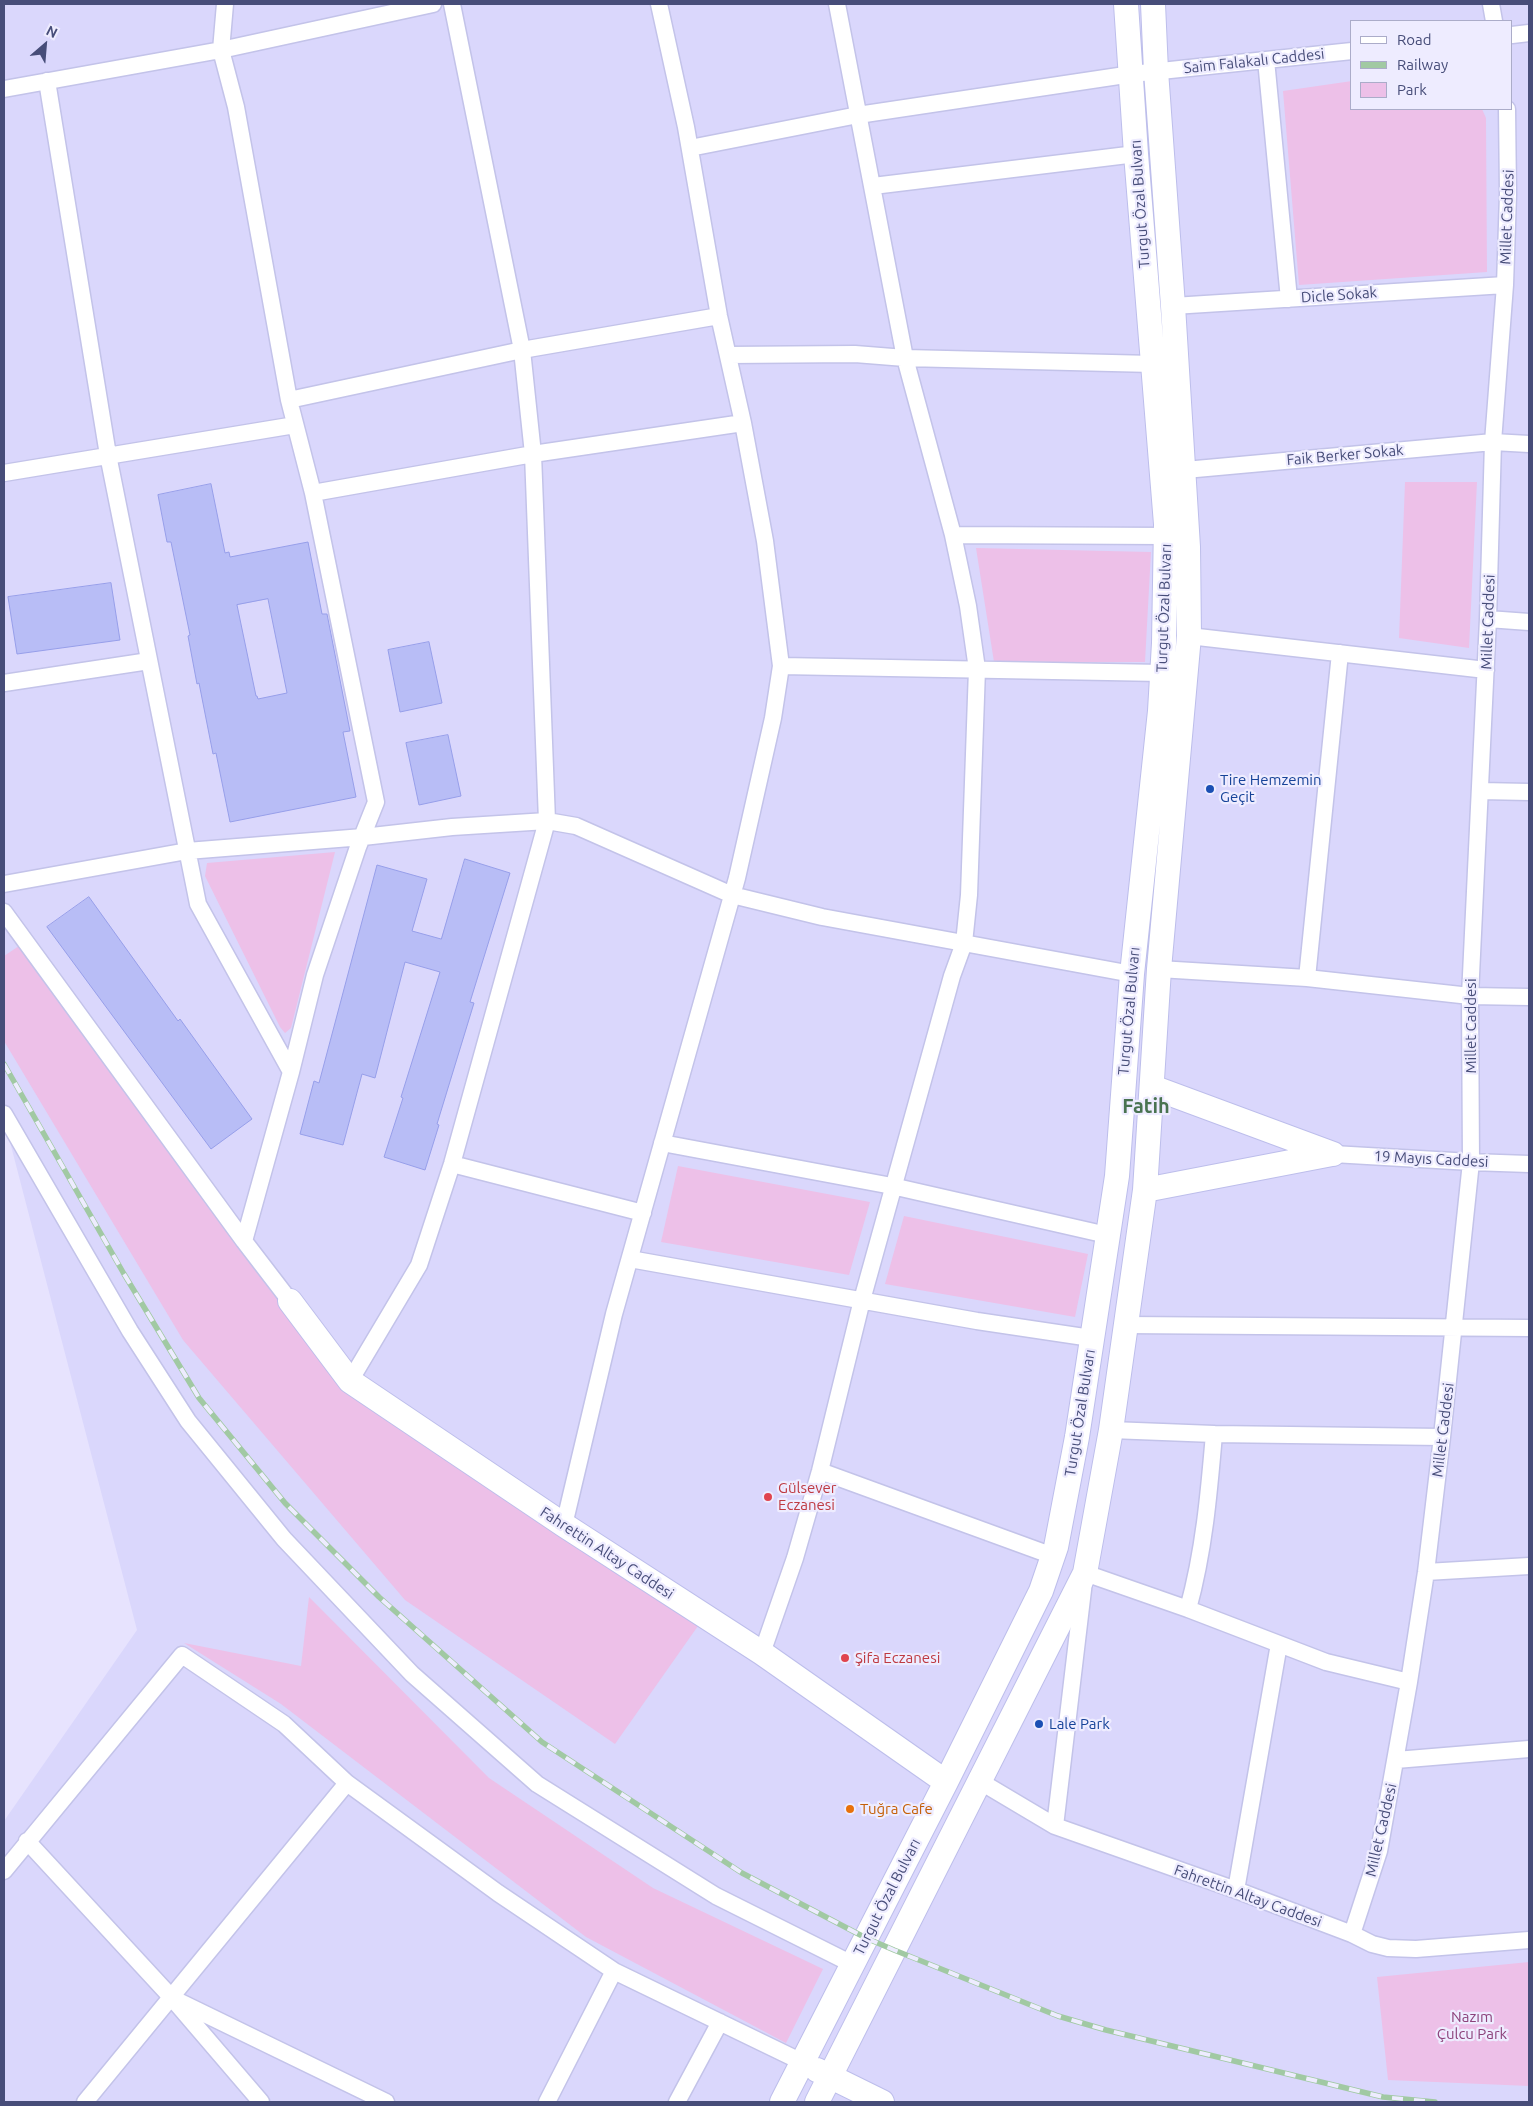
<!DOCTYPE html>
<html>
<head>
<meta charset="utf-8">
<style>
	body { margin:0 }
	#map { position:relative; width:1533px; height:2106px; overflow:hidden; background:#e7e3fe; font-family:Ubuntu,sans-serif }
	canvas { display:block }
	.frame { position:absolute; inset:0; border:5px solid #474d79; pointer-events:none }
	.legend { position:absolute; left:1350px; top:20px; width:162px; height:90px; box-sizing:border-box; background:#eeecff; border:1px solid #abacc9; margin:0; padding:6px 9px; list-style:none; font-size:15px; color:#474d79 }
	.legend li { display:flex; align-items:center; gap:10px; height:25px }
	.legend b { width:25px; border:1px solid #abacc9 }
	.north { position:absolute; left:20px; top:20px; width:50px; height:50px; -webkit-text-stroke:4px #eeecff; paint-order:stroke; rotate:27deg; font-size:14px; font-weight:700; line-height:20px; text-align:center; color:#474d79 }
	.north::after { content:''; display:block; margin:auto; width:18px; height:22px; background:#474d79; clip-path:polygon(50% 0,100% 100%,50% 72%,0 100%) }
</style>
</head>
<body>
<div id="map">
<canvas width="1533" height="2106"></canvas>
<div class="frame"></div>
<ul class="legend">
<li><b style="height:6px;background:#fff"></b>Road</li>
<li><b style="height:6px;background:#a1c9a3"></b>Railway</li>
<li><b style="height:14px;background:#edc0e8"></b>Park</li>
</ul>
<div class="north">N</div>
</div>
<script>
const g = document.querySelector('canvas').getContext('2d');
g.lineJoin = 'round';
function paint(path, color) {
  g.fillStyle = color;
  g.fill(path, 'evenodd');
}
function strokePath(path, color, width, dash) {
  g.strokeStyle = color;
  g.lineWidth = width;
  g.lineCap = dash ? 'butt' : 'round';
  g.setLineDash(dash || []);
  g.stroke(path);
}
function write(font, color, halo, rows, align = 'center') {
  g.font = font + ' Ubuntu,sans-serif';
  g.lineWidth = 4.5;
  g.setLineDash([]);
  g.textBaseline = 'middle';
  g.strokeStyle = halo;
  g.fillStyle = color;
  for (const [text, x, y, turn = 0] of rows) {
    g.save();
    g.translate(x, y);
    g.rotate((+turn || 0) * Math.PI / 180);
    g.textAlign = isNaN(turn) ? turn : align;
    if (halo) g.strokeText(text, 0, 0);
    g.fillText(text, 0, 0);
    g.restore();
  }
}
paint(new Path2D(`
	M4 4H1529V2102H4V1821L137 1630 4 1119ZM1352 21H1512V109H1352Z`), '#dad7fc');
paint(new Path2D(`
	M1352 81V109H1482L1486 118 1487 272 1299 285 1283 91Z
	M1405 482H1477L1469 648 1399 638Z
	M976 548 1151 552 1145 662H994Z
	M335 852 291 1028 285 1033 280 1027 205 876 207 863Z
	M25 942 350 1381 705 1616 615 1744 405 1600 183 1340 4 1041V956Z
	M678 1166 870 1202 849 1275 661 1242Z
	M904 1216 1088 1254 1075 1317 885 1284Z
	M309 1597 489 1778 653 1888 823 1969 786 2043 586 1937 281 1704 184 1643 301 1666Z
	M1529 1962V2086L1388 2080 1377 1977Z`), '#edc0e8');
const building = new Path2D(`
	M211 484 225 553 229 552 230 557 308 542 322 614H327L350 731 343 732 356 797 230 822 216 753 213 754 199 683 197 684 188 636 190 635 171 542H167L158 495ZM268 599 287 693 258 699 257 696H256L237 605Z
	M111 583 120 640 17 654 8 597Z
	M429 642 442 703 400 712 388 650Z
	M448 735 461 796 419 805 406 743Z
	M465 859 510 873 470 1002 474 1003 437 1124 439 1125 425 1170 384 1157 403 1098 401 1097 440 972 405 962 375 1078 362 1074 343 1145 300 1134 314 1081 319 1083 377 865 427 879 412 931 441 939Z
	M89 897 178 1021 180 1019 252 1119 211 1149 47 927Z`);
paint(building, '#b8bdf6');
strokePath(building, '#979fea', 1);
const street = new Path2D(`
	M225 4 221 50 236 107 289 400 313 493 376 802 358 847 315 975 291 1072 244 1241 290 1301
	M1491 4 1494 21
	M1512 35 1529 33
	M1266 60 1289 299
	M47 81 108 455 198 904 291 1072
	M4 89 221 50 433 4
	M690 148 858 115 1132 74 1352 51
	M873 186 1136 154
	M1173 306 1505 285
	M728 355 855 354 905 358 1153 364
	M289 400 522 350 719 316
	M1174 471 1493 442 1529 444
	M4 473 295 425
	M313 493 533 454 743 423
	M953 535 1166 536
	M1488 619 1529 622
	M1189 636 1486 670
	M781 666 1162 673
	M4 683 149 661
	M1481 791 1529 792
	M4 884 187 851 363 837 452 827 547 821 576 826 732 895 822 917 1132 974
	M4 912 244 1241
	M1159 969 1307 978 1470 996 1529 997
	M1307 978 1340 653
	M4 1114 130 1331 188 1421 284 1539 412 1674 537 1784 716 1896 852 1964
	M662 1143 892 1186 1107 1235
	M1333 1154 1471 1162 1529 1164
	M452 1164 643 1213
	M630 1259 977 1321 1091 1338
	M1125 1325 1529 1328
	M350 1381 419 1265 452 1164 547 821 533 454 522 350 452 4
	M1111 1430 1214 1434 1442 1437
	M820 1471 1053 1556
	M564 1525 614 1314 737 878 773 718 781 666 765 541 743 423 719 316 686 127 659 4
	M1426 1572 1529 1566
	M1188 1609C1204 1551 1209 1493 1214 1434
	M762 1653 795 1558 820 1471 862 1300 952 976 964 943 969 895 977 669 968 606 953 535 905 358 837 4
	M1396 1760 1529 1749
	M981 1782 1055 1826 1236 1890 1352 1934 1372 1944 1388 1948 1416 1949 1529 1940
	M1055 1826 1085 1573 1188 1609 1326 1662 1409 1682
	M27 1841 172 1998 261 2102
	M4 1871 182 1655 284 1724 347 1783 498 1893 614 1971 802 2062
	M1236 1890 1279 1644
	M1352 1934 1379 1851 1409 1682 1426 1572 1442 1437 1471 1162 1470 996 1488 619 1493 442 1505 285 1508 194 1507 109
	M178 2001 386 2102
	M85 2102 347 1783
	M547 2102 614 1971
	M677 2102 720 2022`);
const secondary = new Path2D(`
	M1152 1087 1333 1154
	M1145 1190 1332 1154
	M290 1301 350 1381 564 1525 762 1653 946 1782
	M817 2070 882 2102
	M782 2102 946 1782 1041 1591 1056 1547 1077 1437 1117 1176 1132 974 1160 711 1164 643 1166 524 1136 154 1126 4
	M817 2102 1085 1573 1111 1430 1145 1190 1159 969 1189 636 1188 547 1173 306 1156 71 1153 4`);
strokePath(street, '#c3c3e9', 19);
strokePath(secondary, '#bdbeeb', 26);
strokePath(street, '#fff', 16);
strokePath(secondary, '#fff', 24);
const rail = new Path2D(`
	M4 1064 124 1274 199 1398 285 1503 379 1597 542 1742 742 1873 866 1938 894 1950 1058 2016 1106 2030 1383 2097 1435 2102`);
strokePath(rail, '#a1c9a3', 5.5);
strokePath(rail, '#eeecff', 4, [11]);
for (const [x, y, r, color] of [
	[1210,789,5,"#1a4fb4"],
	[768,1497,5,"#e0444e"],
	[845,1658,5,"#e0444e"],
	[1039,1724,5,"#1a4fb4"],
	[850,1809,5,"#e8710a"]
]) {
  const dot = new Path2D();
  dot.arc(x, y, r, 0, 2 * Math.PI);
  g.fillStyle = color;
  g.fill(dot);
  strokePath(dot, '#eeecff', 2);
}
write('15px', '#474d79', '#eeecff', [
	["Saim Falakalı Caddesi",1254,61,-6],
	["Turgut Özal Bulvarı",1140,204,-94],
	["Millet Caddesi",1507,217,-88],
	["Dicle Sokak",1339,295,-4],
	["Faik Berker Sokak",1345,455,-5],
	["Turgut Özal Bulvarı",1164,608,-88],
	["Millet Caddesi",1488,622,-88],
	["Turgut Özal Bulvarı",1129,1011,-85],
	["Millet Caddesi",1471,1026,-90],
	["19 Mayıs Caddesi",1431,1159,3],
	["Turgut Özal Bulvarı",1080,1413,-81],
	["Millet Caddesi",1443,1430,-83],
	["Fahrettin Altay Caddesi",607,1553,33],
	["Millet Caddesi",1381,1830,-77],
	["Fahrettin Altay Caddesi",1248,1896,20],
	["Turgut Özal Bulvarı",887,1897,-63]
]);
write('15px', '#164399', '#eeecff', [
	["Tire Hemzemin",1220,780],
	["Geçit",1220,797],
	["Lale Park",1049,1724]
], 'left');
write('15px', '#be3a42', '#eeecff', [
	["Gülsever",778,1488],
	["Eczanesi",778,1505],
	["Şifa Eczanesi",855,1658]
], 'left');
write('15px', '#c56008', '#eeecff', [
	["Tuğra Cafe",860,1809]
], 'left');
write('15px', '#8c427b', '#eeecff', [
	["Nazım",1472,2017],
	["Çulcu Park",1472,2034]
]);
write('bold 20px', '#497351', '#eeecff', [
	["Fatih",1146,1106]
]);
</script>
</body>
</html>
